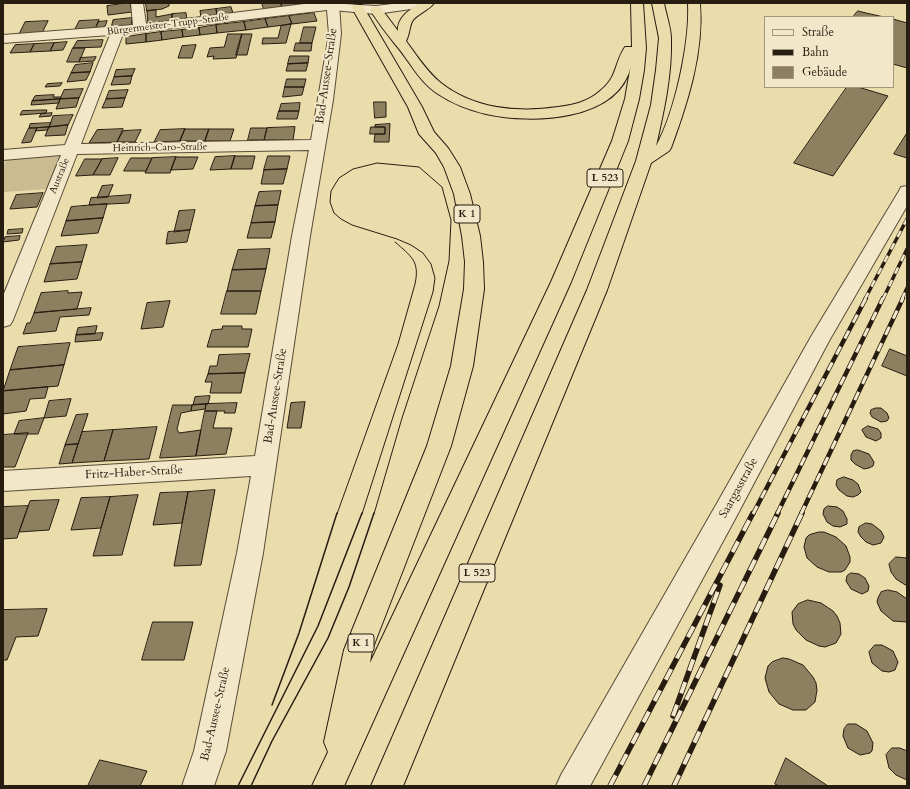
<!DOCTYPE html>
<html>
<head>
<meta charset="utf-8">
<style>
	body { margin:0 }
	#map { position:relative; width:910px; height:789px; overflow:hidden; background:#ebdcac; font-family:Cardo,serif }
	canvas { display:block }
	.frame { position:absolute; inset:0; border:4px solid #271c10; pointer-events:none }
	.legend { position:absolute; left:764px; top:16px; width:130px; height:72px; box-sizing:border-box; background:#f2e8c9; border:1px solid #a1967f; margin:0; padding:5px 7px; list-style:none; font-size:12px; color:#271c10 }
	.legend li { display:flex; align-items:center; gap:8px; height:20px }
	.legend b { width:20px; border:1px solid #a1967f }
</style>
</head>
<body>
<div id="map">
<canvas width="910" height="789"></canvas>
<div class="frame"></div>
<ul class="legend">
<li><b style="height:5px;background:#f2e8c9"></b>Straße</li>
<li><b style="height:5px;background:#271c10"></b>Bahn</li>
<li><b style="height:11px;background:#8d8061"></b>Gebäude</li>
</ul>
</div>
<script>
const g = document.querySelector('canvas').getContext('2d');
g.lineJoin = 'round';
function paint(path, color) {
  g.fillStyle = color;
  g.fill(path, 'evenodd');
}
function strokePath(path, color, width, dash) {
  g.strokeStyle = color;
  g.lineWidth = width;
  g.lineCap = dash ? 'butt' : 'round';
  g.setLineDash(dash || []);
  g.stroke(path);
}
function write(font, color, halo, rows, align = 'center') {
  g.font = font + ' Cardo,serif';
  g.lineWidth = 4;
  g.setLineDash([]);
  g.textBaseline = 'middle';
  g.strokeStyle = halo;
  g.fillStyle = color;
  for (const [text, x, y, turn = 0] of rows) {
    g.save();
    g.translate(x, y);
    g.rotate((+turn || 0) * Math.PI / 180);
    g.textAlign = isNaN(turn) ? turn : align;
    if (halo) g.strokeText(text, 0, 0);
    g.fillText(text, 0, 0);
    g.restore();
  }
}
paint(new Path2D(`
	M62 152 48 189 3 192V167L7 157Z`), '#cabb91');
const building = new Path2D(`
	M130 3 132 12 108 15 107 6Z
	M146 3H169V6L162 9 147 11Z
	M262 3H281L282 7 264 9Z
	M281 3H300V5L282 7Z
	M231 7 233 13 217 15 216 9Z
	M216 9 217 15 201 17 200 11Z
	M156 10V17L172 14V21L148 24 147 11Z
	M858 11 866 13 884 17H853Z
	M186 13 187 19 172 21V14Z
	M314 13 317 21 292 24 289 16Z
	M289 16 292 24 268 27 265 19Z
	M132 18 131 26 111 28 113 20Z
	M265 19 268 27 246 30 244 22Z
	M893 19 907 23V68L893 64Z
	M99 20 95 29 74 31 79 21Z
	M48 21 42 33 19 34 25 22Z
	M107 21 104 29H95L98 22Z
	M244 22 246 30 217 33 216 25Z
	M291 24 286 43 262 44 263 38H278L281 26Z
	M216 25 217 33 200 35 199 28Z
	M304 27H316L312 43H300Z
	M199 28 200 35 183 37 182 30Z
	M182 30 183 37 162 40 161 32Z
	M161 32 162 40 146 42V34Z
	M146 34V42L126 44V37Z
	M228 34H242L236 58 213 59 214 56 207 57 210 48 224 47Z
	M242 34H252L247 55H236Z
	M103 40 101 47 73 48 77 41Z
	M67 42 63 50 50 51 54 43Z
	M54 43 50 51 30 52 34 44Z
	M296 43H312L311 51H294Z
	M34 44 30 52 10 53 15 45Z
	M196 45 192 58H178L182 46Z
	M73 48H85L79 62H67Z
	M290 56H309L308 63 288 64Z
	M96 57 94 61 79 62 80 58Z
	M93 63 90 72 71 73 75 65Z
	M308 63 306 71H286L288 64Z
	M135 69 132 76 114 77 116 70Z
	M90 72 86 80 67 82 71 73Z
	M132 76 130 84 111 85 114 77Z
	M287 79H306L304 87H285Z
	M62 83 60 86 45 87 47 84Z
	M285 87H304L302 95 283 97Z
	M847 87H858L888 96 833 176 794 163Z
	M83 89 79 98 60 99 64 90Z
	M128 90 125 98 106 99 109 91Z
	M54 95 53 97H61L60 99 32 101 35 96Z
	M79 98 76 107 56 109 60 99Z
	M125 98 122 107 102 108 106 99Z
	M60 99 59 103 31 105 32 101Z
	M374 102H386V117L375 118Z
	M300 103 299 111H279L281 104Z
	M41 110H47L46 113 20 115 22 111Z
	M279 111H299L297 119H277Z
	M52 113 51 116 39 117 41 114Z
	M73 115 68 125 49 127 53 116Z
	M51 123 49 127 29 128 30 124Z
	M390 124 389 142H374L375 134H385V127H375V125Z
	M68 125 65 135 45 136 49 127Z
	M49 127 47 130 35 131 37 128Z
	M295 127 293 140H264L267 128Z
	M371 127H385V134H370Z
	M29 128H37L31 142 22 143Z
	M251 128H267L264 140H248Z
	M123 129 117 142 89 143 97 130Z
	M185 129 180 141 154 142 160 130Z
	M185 129H209L205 141H180Z
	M209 129H234L230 141H205Z
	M141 130 135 142H117L123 131Z
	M907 133V158L894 154Z
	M235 156 231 169 210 170 215 157Z
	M235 156H255L252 169H231Z
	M268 156H290L287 169 264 170Z
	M176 157 170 173H145L152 158Z
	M176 157H198L193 169 171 170Z
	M118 158 110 175H93L102 159Z
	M131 158H152L146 171H124Z
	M85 159H102L93 175 76 176Z
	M287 169 283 184H261L264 170Z
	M113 185 108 197 97 198 102 186Z
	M281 191 278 205 255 206 259 192Z
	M43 193 37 207 10 209 16 195Z
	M131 195 129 203 89 205 91 198Z
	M107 204 103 218 66 221 71 207Z
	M278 205 275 222 251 223 255 206Z
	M195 210 190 230 174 232 179 211Z
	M103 218 98 233 61 236 66 221Z
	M275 222 271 238H247L251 223Z
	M23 229 22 233 7 234 8 230Z
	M190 230 187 242 166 244 168 232Z
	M20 236 19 240 3 242 5 237Z
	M87 245 82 262 50 264 56 247Z
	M270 249 266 269 232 270 238 250Z
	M82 262 77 279 44 282 50 264Z
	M266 269 261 291H227L232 270Z
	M68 291V293L82 292 77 309 34 313 41 293Z
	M227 291H261L256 314H221Z
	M170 301 163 327 141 329 147 303Z
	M91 308 89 315 60 317 56 331 23 334 27 323H30L34 313Z
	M97 326 95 334 76 335 78 328Z
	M223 326H242V329H252L248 347H207L212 330 222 329Z
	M103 333 101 340 75 342 76 335Z
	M70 343 64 365 10 370 18 347Z
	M890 349 907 356V376L882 366Z
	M250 354 245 373 208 374 210 366H217L219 355Z
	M64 365 58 386 3 391 10 370Z
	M245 373 241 393H210L212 382H205L208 374Z
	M48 387 45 398 30 399 26 411 3 414V391Z
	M210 396 208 404 193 405 195 397Z
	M71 399 66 416 44 418 49 401Z
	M305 402 301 428H287L291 403Z
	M237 403 235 413H224L225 411H205L206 404Z
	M206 404 205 409 191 411 192 405Z
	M173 405H192L191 411 181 413 177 429 179 433 201 430 196 456 160 458Z
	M876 408H881L887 413 889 418 887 421 881 422 872 417 870 413 871 410Z
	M205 411H217L213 428H232L226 454 196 456Z
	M88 414 78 444 65 445 76 415Z
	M44 418 38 434H14L19 421Z
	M868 426 878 429 881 433V438L876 441 866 437 862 430Z
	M157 427 149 459 104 461 113 430Z
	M113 430 104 461 72 463 82 432Z
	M28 433 15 467H3V435Z
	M78 444 72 463 59 464 65 445Z
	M858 450 869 454 874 462 873 466 869 468 864 469 855 464 851 460V455L853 451Z
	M844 477 853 480 858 484 861 492 858 495 853 497 847 496 839 490 836 485 837 480Z
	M215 490 201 565 174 566 188 492Z
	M188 492 182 523 153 525 160 493Z
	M138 495 122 555 93 556 110 497Z
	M110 497 101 528 71 530 81 498Z
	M59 500 49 530 19 532 30 501Z
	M28 506 17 538 3 539V507Z
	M828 506 837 507 843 511 847 519V524L840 527 833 526 827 522 823 514 824 509Z
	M866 523 872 524 881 531 884 537 881 543 873 545 866 542 861 537 858 532 859 527Z
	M819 532H824L836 537 846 546 850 557V562L845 570 841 572H829L817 567 807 558 804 547 806 538 809 535Z
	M896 557 907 558V586L896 579 891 572 889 564Z
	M851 573 859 574 865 578 869 586 868 591 862 594 851 589 846 581 847 576Z
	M888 590 897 592 907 599V622L893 621 881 611 877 602 878 598 881 592Z
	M808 600 821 603 833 611 837 616 840 623 841 634 836 643 825 647 819 646 806 640 796 630 793 624 792 612 798 604Z
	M47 609 38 636 16 637 7 660H3V610Z
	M153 622H193L184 660H142Z
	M875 645H882L893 651 898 662 895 670 889 672 882 671 872 663 869 652Z
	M783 658 789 659 803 665 813 677 816 683 817 690 815 702 806 710H793L779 704 769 692 765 678 768 666 772 662Z
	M848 724H856L867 731 873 743 872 751 870 753 860 755 848 748 843 736 844 729Z
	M892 748H900L907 751V780L896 775 889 768 886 755Z
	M786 758 828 786H779L775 784Z
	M100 760 147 771 140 786H88Z`);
paint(building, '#8d8061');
strokePath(building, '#271c10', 1);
const minor = new Path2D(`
	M131 3H143L146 24 312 3H339L341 34 333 100 310 236 263 553 226 751 214 786H182L194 751 237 553 251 476 3 491V471L255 456 292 236 309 150 77 154 13 320 10 325 3 327V296L61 155 3 160V150L65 145 110 35 3 43V35L133 25ZM327 10 329 34 311 140 81 144 123 34Z
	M907 186V206L829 341 734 521 590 786H556L561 775 716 505 812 335 899 191 901 187Z`);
const tertiary = new Path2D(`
	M329 3 376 6 400 3H431L429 6 425 7 376 14 333 10 329 9 327 6Z`);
const trunk = new Path2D(`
	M420 3H434C429 10 419 13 413 20 409 26 410 34 406 41 417 56 427 72 441 83 474 109 518 113 558 107 573 105 588 102 600 91 618 77 614 63 625 47H632L631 3H643L646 48 644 70 639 99 628 141 571 282 344 786H312L328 752 324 742 344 650 427 446 451 366 464 289 465 262 462 236 454 194 444 167 436 153 419 134 408 107 352 8 354 5H362L364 8 422 107 434 132 448 148 460 167 470 194 480 236 483 262 484 289 473 366 451 446 372 650 370 663 551 282 612 141 625 99 630 70 631 66C618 122 531 124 486 114 469 110 453 104 438 94 418 81 410 61 395 44 386 33 378 22 370 10L372 7H380L398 31C397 18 409 10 420 3Z
	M652 3H664C666 15 671 27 671 39 672 75 664 111 656 146 675 112 690 42 688 3H700C704 52 688 102 671 148L669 151 651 163 607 290 403 786H371L587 290 636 161 651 105 656 70 659 38Z`);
strokePath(minor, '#584c37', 2);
strokePath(tertiary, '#584c37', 2);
strokePath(trunk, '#271c10', 2);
paint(minor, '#f2e8c9');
paint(tertiary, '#f2e8c9');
paint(trunk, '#ebdcac');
strokePath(new Path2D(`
	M337 514 398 344 415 284C420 261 411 256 395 242
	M362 514 433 292 435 278 431 264 423 253 411 245 397 239 352 225 341 219 334 213 330 202 331 191 339 178 353 169 377 163 419 167 442 187 451 220 449 261 439 306 402 418 374 514`), '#271c10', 1);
strokePath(new Path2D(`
	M272 705 299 633 337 513
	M238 786 318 626 362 513
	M251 786 272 741 328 638 349 587 374 513`), '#271c10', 1.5);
const railFar2 = new Path2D(`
	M865 299 907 219
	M883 299 907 249
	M902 299 907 288`);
const railFar1 = new Path2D(`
	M753 514 866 298
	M777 514 883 298
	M801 514 903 298`);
const rail = new Path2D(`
	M673 716 720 585
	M610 786 753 513
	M644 786 778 513
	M674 786 802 513`);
strokePath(railFar2, '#271c10', 3.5);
strokePath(railFar1, '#271c10', 4.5);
strokePath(rail, '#271c10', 5.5);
strokePath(railFar2, '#f2e8c9', 2.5, [7]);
strokePath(railFar1, '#f2e8c9', 3, [9]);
strokePath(rail, '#f2e8c9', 4, [12]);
write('10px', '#271c10', '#f2e8c9', [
	["Bürgermeister-Trupp-Straße",168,25,-7],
	["Heinrich-Caro-Straße",160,148,-1],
	["Austraße",60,176,-68]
]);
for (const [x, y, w] of [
	[605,178,36],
	[467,214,26],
	[477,573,36],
	[361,643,26]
]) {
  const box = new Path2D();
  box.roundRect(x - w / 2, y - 9, w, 18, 3);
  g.fillStyle = '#f2e8c9';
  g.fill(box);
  strokePath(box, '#271c10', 1);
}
write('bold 11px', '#271c10', null, [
	["L 523",605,178],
	["K 1",467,214],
	["L 523",477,573],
	["K 1",361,643]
]);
write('12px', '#271c10', '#f2e8c9', [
	["Bad-Aussee-Straße",327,76,-82],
	["Bad-Aussee-Straße",276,396,-81],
	["Fritz-Haber-Straße",134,473,-3],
	["Saargasstraße",739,488,-61],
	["Bad-Aussee-Straße",216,714,-77]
]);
</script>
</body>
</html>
